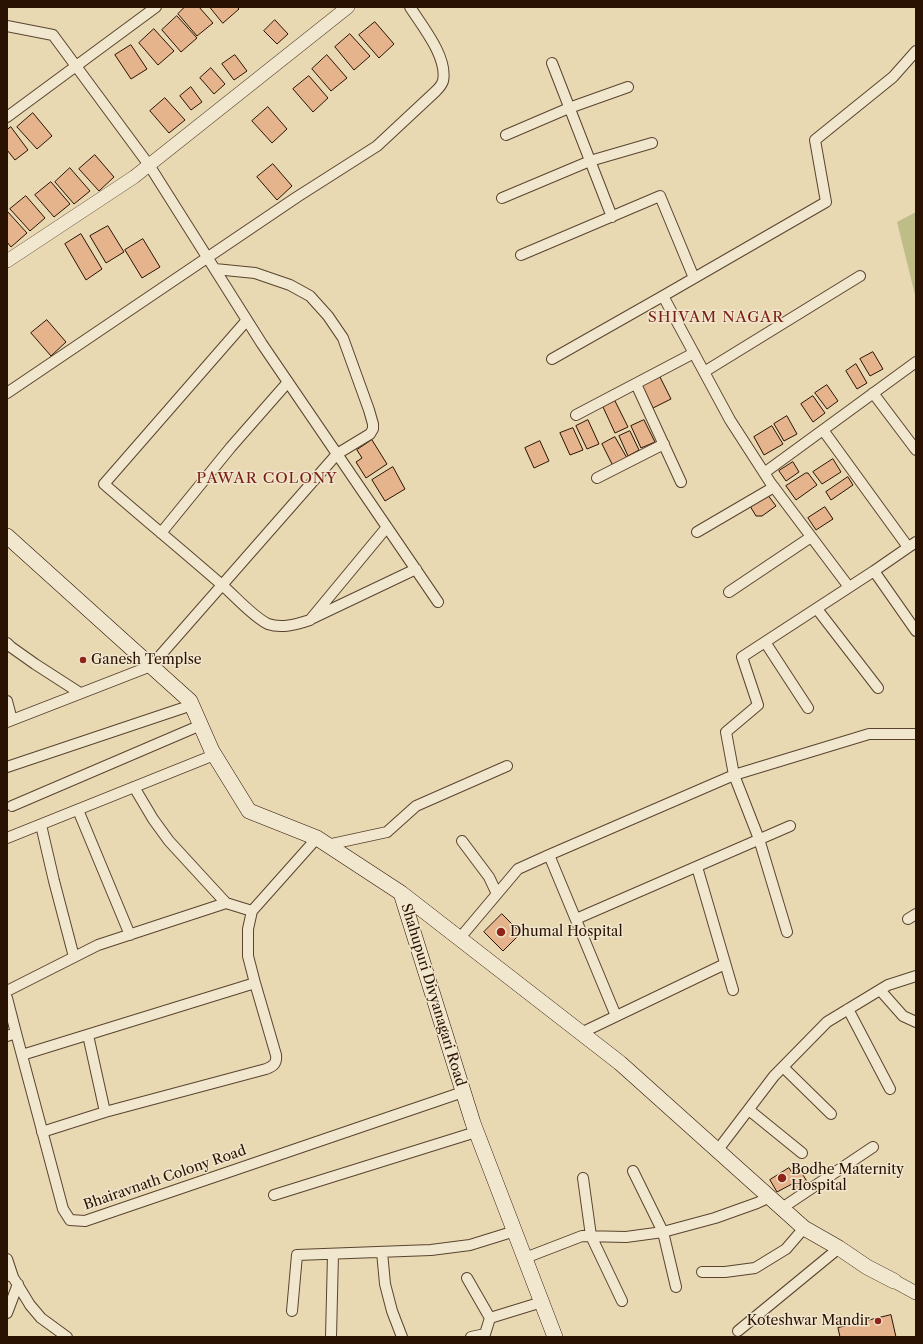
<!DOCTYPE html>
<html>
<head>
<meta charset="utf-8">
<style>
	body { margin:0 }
	#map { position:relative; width:923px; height:1344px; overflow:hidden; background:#e9d9b3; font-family:"Libre Caslon Text",serif }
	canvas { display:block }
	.frame { position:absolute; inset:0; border:8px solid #291201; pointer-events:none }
</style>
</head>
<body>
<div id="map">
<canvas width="923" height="1344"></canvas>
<div class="frame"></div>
</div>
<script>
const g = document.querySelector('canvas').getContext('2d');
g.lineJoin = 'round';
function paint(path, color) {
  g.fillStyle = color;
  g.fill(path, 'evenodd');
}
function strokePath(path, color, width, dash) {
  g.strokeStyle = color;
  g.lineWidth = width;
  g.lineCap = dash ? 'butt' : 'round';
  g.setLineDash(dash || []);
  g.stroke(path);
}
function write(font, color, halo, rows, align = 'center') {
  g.font = font + ' "Libre Caslon Text",serif';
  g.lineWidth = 3;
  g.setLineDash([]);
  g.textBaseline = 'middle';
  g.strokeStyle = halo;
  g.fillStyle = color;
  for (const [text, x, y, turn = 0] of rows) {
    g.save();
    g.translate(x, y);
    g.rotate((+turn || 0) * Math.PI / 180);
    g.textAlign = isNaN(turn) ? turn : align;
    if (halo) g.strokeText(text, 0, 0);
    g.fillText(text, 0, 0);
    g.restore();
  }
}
paint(new Path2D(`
	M916 212V299L897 222Z`), '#bebd88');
const building = new Path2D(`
	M185 7H199L213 23 197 36 178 14Z
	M210 7H237L239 9 223 23Z
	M177 16 197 38 181 52 162 30Z
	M275 20 288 34 277 44 264 31Z
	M375 22 394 44 379 58 359 35Z
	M154 29 174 51 158 65 139 43Z
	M350 34 370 56 354 70 335 47Z
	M131 45 147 69 131 79 115 55Z
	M235 55 247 71 234 80 222 64Z
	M327 55 347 78 331 91 312 69Z
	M211 68 225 84 214 94 200 78Z
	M309 76 328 98 313 112 293 89Z
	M191 87 202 102 191 110 180 96Z
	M165 98 185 120 169 133 150 111Z
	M268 107 287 129 272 143 252 121Z
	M33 113 52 136 37 149 17 127Z
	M11 127 28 150 15 160 7 150V130Z
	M95 155 114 177 99 191 79 169Z
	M273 164 292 186 277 200 257 177Z
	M70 168 90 191 74 204 55 182Z
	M51 182 70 204 54 217 35 195Z
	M26 196 45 218 30 231 10 209Z
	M7 211 27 233 11 247 7 242Z
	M108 226 124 252 106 263 90 236Z
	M81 234 102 269 86 280 65 244Z
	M143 239 160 267 142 278 125 250Z
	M47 320 66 342 51 356 31 333Z
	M873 352 883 369 870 376 860 359Z
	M856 364 867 383 857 389 846 371Z
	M659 375 671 399 653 408 641 384Z
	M827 385 838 401 827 409 815 393Z
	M813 396 825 413 813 422 801 404Z
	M615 401 628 427 615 433 603 407Z
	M787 416 797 434 784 441 774 424Z
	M588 420 599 444 587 449 576 426Z
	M644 420 655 442 641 448 631 426Z
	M772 426 783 444 764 455 754 437Z
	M573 428 583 450 570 455 560 433Z
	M630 431 639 450 628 456 619 436Z
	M615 437 627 458 613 466 602 444Z
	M372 440 387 464 366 478 356 462 362 458 357 450Z
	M540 441 549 461 534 468 525 448Z
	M833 459 841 472 822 484 813 472Z
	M793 462 799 472 786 481 779 471Z
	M393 467 405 489 385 501 372 480Z
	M806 473H808L817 485 796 500 786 486Z
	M848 477 853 485 831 500 826 492Z
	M767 494 776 506 762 516H756L750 506Z
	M825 507 833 519 816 530 808 518Z
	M502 914 521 933 503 951 484 932Z
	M789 1168 793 1174 800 1170 811 1188 799 1195 792 1184 777 1192 770 1180Z
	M891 1315 896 1337H840L838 1328Z`);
paint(building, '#e5b48d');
strokePath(building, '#291201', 1);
const minor = new Path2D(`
	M7 26 53 35 149 165 262 344 438 602
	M552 63 612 217
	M7 117 156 7
	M506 135 569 108 628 87
	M502 198 590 161 652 143
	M521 255 660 196 694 278
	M247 320 104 484C143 518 183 551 222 585 235 596 253 617 268 624 282 629 297 624 310 620L387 527
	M552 359 663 296
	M704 372 860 276
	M636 384 681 482
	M7 393 297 197 377 146 436 91C439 88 442 84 443 81 448 57 422 26 410 7
	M873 393 916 450
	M576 415 694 353
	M823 430 908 547
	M764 473 916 362
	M597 478 664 444
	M697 532 774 487
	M161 533 231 447 288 382
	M874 571 916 631
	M849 587 770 482 730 420 663 296 826 202 815 140 893 77 916 51
	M729 592 811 537
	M817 609 878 688
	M313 618 416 569
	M765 642 808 708
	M7 643 11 647 35 664 80 693
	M7 701 12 720
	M7 722 151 666 337 454 370 434 373 429V424L369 410 343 338 328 316 310 296 290 285 255 273 215 269
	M7 767 192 705
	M134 787 153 819 169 841 226 903
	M12 806 201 725
	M78 810 130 935
	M41 825 54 881 74 957
	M7 838 214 755
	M462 841 489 877 497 894
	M327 845 387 832 416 806 507 766
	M549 855 616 1016
	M697 867 733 990
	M576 919 790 826
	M908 919 916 914
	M787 932 759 839 734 775 726 732 758 705 742 657 874 571 916 542
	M459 939 518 869 549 855 734 775 869 734H916
	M255 983 248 956V929L252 911 317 838
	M880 990 903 1016 916 1022
	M7 991 98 945 226 903 252 911
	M7 998 16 1033
	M848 1009 890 1089
	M581 1033 725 964
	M88 1035 105 1112
	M7 1036 16 1033 63 1209 70 1220 85 1221 463 1092
	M22 1055 255 983 276 1055C277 1063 274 1066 266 1069L105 1112 42 1132
	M783 1067 831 1114
	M749 1110 802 1153
	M717 1151 774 1076 827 1022 888 985 916 976
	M633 1171 663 1232 676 1287
	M583 1178 591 1236 622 1301
	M274 1195 476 1132
	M782 1208 873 1147
	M382 1252 385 1284 392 1311 402 1337
	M525 1258 582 1236 626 1237 663 1232 715 1218 757 1203 770 1197
	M7 1259 13 1277
	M702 1272H725L755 1268 786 1249 804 1228
	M7 1275 13 1277 30 1305 41 1318 67 1337
	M467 1278 490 1318
	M292 1311 297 1255 431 1250 470 1245 515 1231
	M7 1313 18 1284
	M738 1331 839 1248
	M331 1337 333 1254
	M471 1337 485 1334 490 1318 542 1302`);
const tertiary = new Path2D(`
	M7 261 134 177 348 7
	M894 1281 916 1293`);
const secondary = new Path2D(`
	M7 536 190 701 212 751 249 811 317 838 401 893 473 1123 555 1337
	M401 893 620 1063 804 1228 839 1248 867 1267 894 1281`);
strokePath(minor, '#59442e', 12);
strokePath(tertiary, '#59442e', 14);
strokePath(secondary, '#291201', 16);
strokePath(minor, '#f1e6ce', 10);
strokePath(tertiary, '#f1e6ce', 13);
strokePath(secondary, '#f1e6ce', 15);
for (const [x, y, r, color] of [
	[83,660,4,"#8f2418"],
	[501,932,5,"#8f2418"],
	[782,1178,5,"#8f2418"],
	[878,1321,4,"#8f2418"]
]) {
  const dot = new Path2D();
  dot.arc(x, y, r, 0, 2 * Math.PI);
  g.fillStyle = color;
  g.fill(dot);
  strokePath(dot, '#f1e6ce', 1.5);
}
write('14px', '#291201', '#f1e6ce', [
	["Ganesh Templse",91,660],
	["Dhumal Hospital",510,932],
	["Bodhe Maternity",791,1170],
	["Hospital",791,1186],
	["Koteshwar Mandir",870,1321,"right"]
], 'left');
write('14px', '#291201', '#f1e6ce', [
	["Shahupuri Divyanagari Road",433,995,73],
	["Bhairavnath Colony Road",165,1178,-19]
]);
g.letterSpacing = '1px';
write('15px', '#7a1f14', '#f1e6ce', [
	["SHIVAM NAGAR",716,318],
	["PAWAR COLONY",267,479]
]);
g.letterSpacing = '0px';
</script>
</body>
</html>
